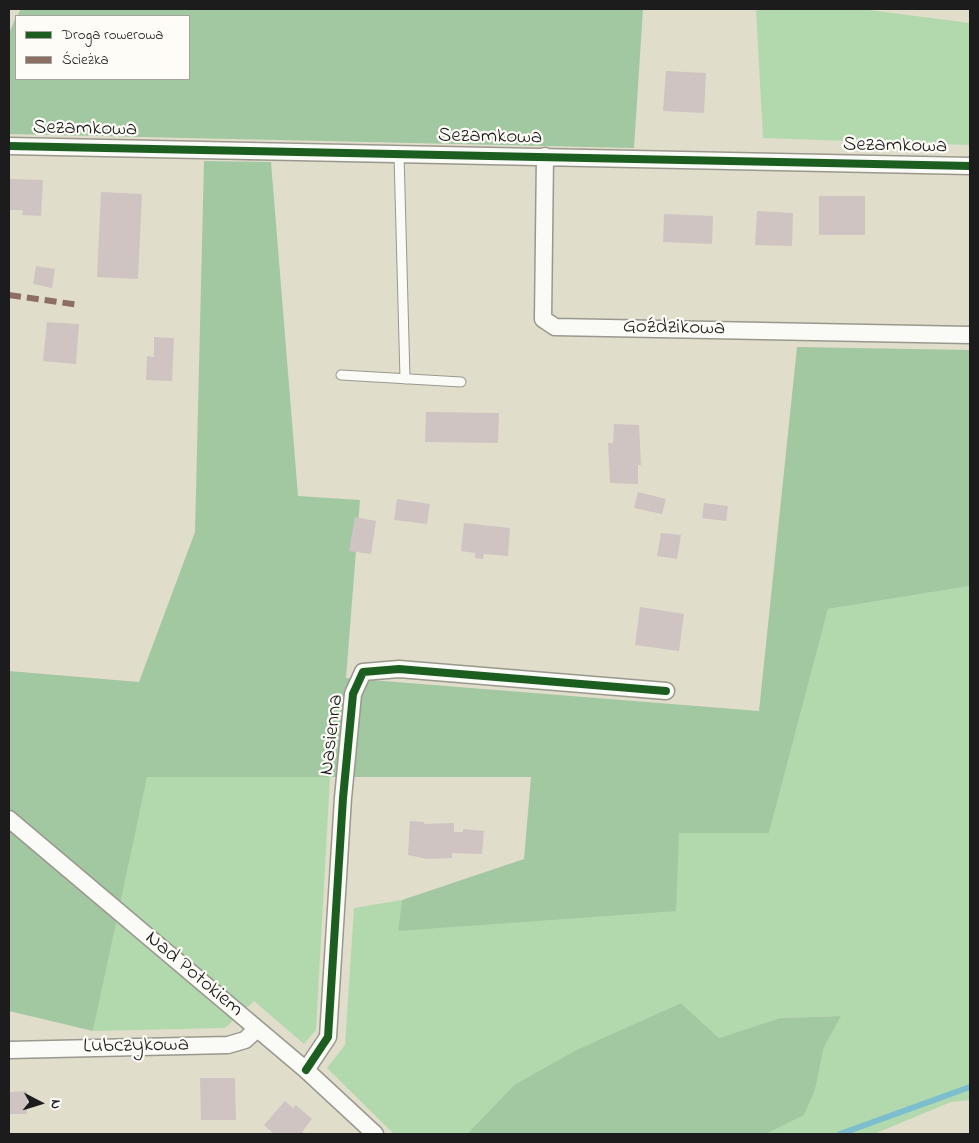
<!DOCTYPE html>
<html>
<head>
<meta charset="utf-8">
<style>
	body { margin:0 }
	#map { position:relative; width:979px; height:1143px; overflow:hidden; background:#e1ddcb; font-family:"Indie Flower",sans-serif }
	canvas { display:block }
	.frame { position:absolute; inset:0; border:10px solid #1c1c1c; pointer-events:none }
	.legend { position:absolute; left:15px; top:15px; width:175px; height:65px; box-sizing:border-box; background:#fdfcf7; border:1px solid #a3a29f; margin:0; padding:6px 9px; list-style:none; font-size:15px; color:#1c1c1c }
	.legend li { display:flex; align-items:center; gap:10px; height:25px }
	.legend b { width:25px; border:1px solid #a3a29f }
	.north { position:absolute; left:15px; top:1078px; width:50px; height:50px; -webkit-text-stroke:4px #fdfcf7; paint-order:stroke; rotate:95deg; font-size:14px; font-weight:700; line-height:20px; text-align:center; color:#1c1c1c }
	.north::after { content:''; display:block; margin:auto; width:18px; height:22px; background:#1c1c1c; clip-path:polygon(50% 0,100% 100%,50% 72%,0 100%) }
</style>
</head>
<body>
<div id="map">
<canvas width="979" height="1143"></canvas>
<div class="frame"></div>
<ul class="legend">
<li><b style="height:6px;background:#1b5e20"></b>Droga rowerowa</li>
<li><b style="height:6px;background:#8d6e63"></b>Ścieżka</li>
</ul>
<div class="north">N</div>
</div>
<script>
const g = document.querySelector('canvas').getContext('2d');
g.lineJoin = 'round';
function paint(path, color) {
  g.fillStyle = color;
  g.fill(path, 'evenodd');
}
function strokePath(path, color, width, dash) {
  g.strokeStyle = color;
  g.lineWidth = width;
  g.lineCap = dash ? 'butt' : 'round';
  g.setLineDash(dash || []);
  g.stroke(path);
}
function write(font, color, halo, rows, align = 'center') {
  g.font = font + ' "Indie Flower",sans-serif';
  g.lineWidth = 4.5;
  g.setLineDash([]);
  g.textBaseline = 'middle';
  g.strokeStyle = halo;
  g.fillStyle = color;
  for (const [text, x, y, turn = 0] of rows) {
    g.save();
    g.translate(x, y);
    g.rotate((+turn || 0) * Math.PI / 180);
    g.textAlign = isNaN(turn) ? turn : align;
    if (halo) g.strokeText(text, 0, 0);
    g.fillText(text, 0, 0);
    g.restore();
  }
}
paint(new Path2D(`
	M756 9H861L970 23V145L763 138Z
	M970 586V1100L951 1102 874 1134H766L804 1114 815 1090 824 1047 840 1016 780 1018 719 1038 681 1003 576 1050 514 1085 467 1134H394L327 1068 345 1045 354 908 402 900 398 931 679 833H769L828 609Z
	M146 777H330L316 1030 304 1044 254 1001 225 1028 93 1031Z`), '#b1d9ad');
paint(new Path2D(`
	M21 9H643L634 148 9 134V33L16 17V79H189V16H17Z
	M204 161 271 162 298 496 360 500 346 678 759 711 797 347 970 350V586L828 609 769 833H679L676 911 398 931 402 900 524 859 531 777H147L93 1031 9 1011V671L139 682 195 532Z
	M681 1003 719 1038 780 1018 841 1016 824 1047 815 1090 804 1115 766 1134H467L514 1085 576 1050Z`), '#a2c8a1');
strokePath(new Path2D(`
	M840 1134 970 1087`), '#7cbece', 6);
paint(new Path2D(`
	M666 71 706 73 704 113 663 111Z
	M9 179 43 180 41 216 22 215 23 210H9Z
	M101 192 142 194 138 279 97 277Z
	M819 196H865V235H819Z
	M757 211 793 213 792 246 755 245Z
	M664 214 713 216 712 244 663 242Z
	M36 266 55 269 52 288 33 284Z
	M47 322 79 324 76 364 43 361Z
	M154 337 174 338 172 381 146 380 147 356 154 357Z
	M426 412 499 413 498 443 425 442Z
	M614 424 639 425 641 465H638V484L610 483 608 443H613Z
	M638 492 666 499 662 514 634 508Z
	M397 499 430 504 427 524 394 520Z
	M704 503 728 506 726 521 702 518Z
	M355 517 376 521 371 554 349 551Z
	M464 523 510 528 508 556 484 554 483 559 475 558V553L461 551Z
	M661 533 681 535 677 559 657 556Z
	M640 607 684 614 679 651 635 645Z
	M410 821 424 822V824L454 823V832H463V829L484 831 482 854 452 853V858L427 859 408 855Z
	M200 1078H235L236 1120H201Z
	M27 1091V1114H9V1092Z
	M285 1101 293 1108 296 1105 312 1119 302 1132 306 1134H274L264 1125Z`), '#cfc4c1');
const lane = new Path2D(`
	M399 154 405 379
	M341 375 461 382`);
const street = new Path2D(`
	M9 146 970 166
	M545 156 543 319 555 327 970 335
	M9 819 306 1070 375 1134
	M9 1050 228 1045 245 1040 257 1029
	M306 1070 328 1037 343 798 353 694 363 672 399 669 666 691`);
strokePath(lane, '#9a988d', 11);
strokePath(street, '#9a988d', 19);
strokePath(lane, '#fafaf7', 9);
strokePath(street, '#fafaf7', 16);
strokePath(new Path2D(`
	M9 295 79 305`), '#8d6e63', 6, [12, 6]);
strokePath(new Path2D(`
	M9 146 970 166
	M306 1070 328 1037 343 798 353 694 363 672 399 669 666 691`), '#1b5e20', 8);
write('21px', '#1c1c1c', '#fdfcf7', [
	["Sezamkowa",85,130,1],
	["Sezamkowa",490,138,1],
	["Sezamkowa",895,147,1],
	["Goździkowa",674,329,1],
	["Nasienna",333,735,-83],
	["Nad Potokiem",193,975,40],
	["Lubczykowa",136,1047,-1]
]);
</script>
</body>
</html>
